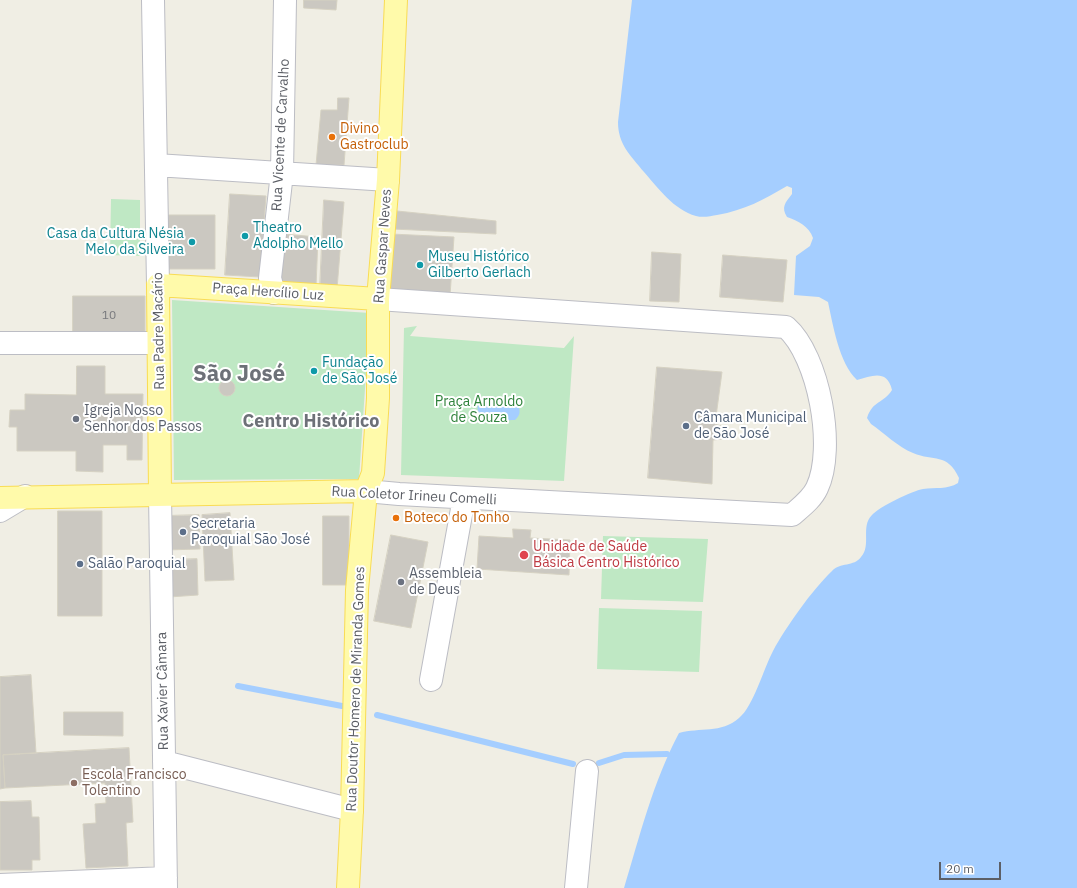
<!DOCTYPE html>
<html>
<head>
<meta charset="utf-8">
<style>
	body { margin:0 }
	#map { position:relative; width:1077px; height:888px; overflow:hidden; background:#f0eee4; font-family:"IBM Plex Sans",sans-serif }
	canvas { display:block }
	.scale { position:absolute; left:939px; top:862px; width:62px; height:18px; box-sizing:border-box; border:2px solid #5c5f66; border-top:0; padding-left:5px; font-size:12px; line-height:14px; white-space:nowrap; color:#5c5f66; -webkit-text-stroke:3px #fff; paint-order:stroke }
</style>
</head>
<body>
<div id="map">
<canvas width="1077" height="888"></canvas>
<div class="scale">20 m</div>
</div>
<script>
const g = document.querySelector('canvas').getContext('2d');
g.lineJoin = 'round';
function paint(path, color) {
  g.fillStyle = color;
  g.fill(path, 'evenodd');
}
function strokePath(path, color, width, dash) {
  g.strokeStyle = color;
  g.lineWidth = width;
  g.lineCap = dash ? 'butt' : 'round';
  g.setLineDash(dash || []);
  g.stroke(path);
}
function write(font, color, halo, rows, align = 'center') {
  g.font = font + ' "IBM Plex Sans",sans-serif';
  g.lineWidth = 4;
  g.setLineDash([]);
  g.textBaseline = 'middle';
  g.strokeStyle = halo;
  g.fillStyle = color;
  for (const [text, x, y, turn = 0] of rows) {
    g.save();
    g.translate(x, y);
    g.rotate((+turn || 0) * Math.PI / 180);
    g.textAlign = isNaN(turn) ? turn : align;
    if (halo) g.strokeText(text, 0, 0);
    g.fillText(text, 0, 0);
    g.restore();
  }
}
paint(new Path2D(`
	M111 199 140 200V256L110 255Z
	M172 300 370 313 359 479 174 480Z
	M417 326 410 336 564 348 574 336 564 481 401 475 404 328Z
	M603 536 708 539 703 602 601 599Z
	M599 608 702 611 699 672 597 669Z`), '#bfe8c4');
paint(new Path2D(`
	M632 0H1077V888H624C640 835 653 782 679 733 700 727 721 734 739 718 753 707 764 668 773 651 786 627 812 590 832 571 840 562 854 567 861 557 872 545 860 527 872 515 879 507 912 491 923 489 935 487 947 490 958 483L959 478C947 452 934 462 913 453 898 447 884 433 871 424L867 418C873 400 883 404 892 390 887 369 872 376 857 380 839 363 833 325 828 302L819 297 794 295 796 256 810 246 813 238C809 226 798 221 787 217 781 207 785 203 792 194V188L787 186C763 200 745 210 717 215 711 216 703 218 696 216 674 210 658 188 644 172 630 155 618 144 618 122Z
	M485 401 516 403C521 409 521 415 515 420 503 420 474 424 478 405Z`), '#a5ceff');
strokePath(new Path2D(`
	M238 686 342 706
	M377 715 573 764
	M599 763 624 755 667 754`), '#a5ceff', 6);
const building = new Path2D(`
	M304 0H337L336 10 304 8Z
	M338 98H349L344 165H316L321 110H337Z
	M230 194 266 196 260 277 225 275Z
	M324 200 344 202 337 289 320 288Z
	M397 211 496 221V234L393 229Z
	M169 215H215V269H168Z
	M282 234 318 237 316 287H278Z
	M391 234 454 237 450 296 386 293Z
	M652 252 681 254 679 302 650 301Z
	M723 255 787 260 783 302 720 297Z
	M73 296H145V336L73 335Z
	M77 366H105V394H143L142 460H127V445H103V472L76 471V451H17V427H9L10 410H25V394L76 395Z
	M657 367 722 372 715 424 724 427 722 439 713 440 712 484 648 478Z
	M219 388a8 8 0 1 1 16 0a8 8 0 1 1-16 0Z
	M58 511H102V616H58Z
	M230 513 234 580 205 581 202 515Z
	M199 515 200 549 166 550 165 516Z
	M323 516H349V585H323Z
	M513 529 531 530 530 538 570 540 569 575 477 569 479 536 513 538Z
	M391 535 428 542 411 628 374 621Z
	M197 559 198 595 169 597 167 560Z
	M31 675 36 753 3 755 5 788 0 789V677Z
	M64 712H123V736L64 735Z
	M129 748 133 822 126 823 128 866 86 868 83 824 96 823 95 804 106 803 105 783 5 788 3 755Z
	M31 801 32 817H39L40 860H32V870H0V802Z`);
paint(building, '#cbc8c1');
strokePath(building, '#d5d1c2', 1);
const minor = new Path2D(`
	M153 0 158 285
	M156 165 388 180
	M274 293 270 278 282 173 285 0
	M0 343H158
	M366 491 399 494 792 515C801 507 812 499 817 488 836 448 819 356 786 327L378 299
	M160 494 166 888
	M0 511 25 496
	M431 680 464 498
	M164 762 352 810
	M0 885 166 878
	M576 888 587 771`);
const major = new Path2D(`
	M160 494 158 285 378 299
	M0 498 366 491
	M348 888 352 810 357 590 366 491 373 473 378 398V299L388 180 396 0`);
strokePath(minor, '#bcbdc4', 24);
strokePath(major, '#f9dc54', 24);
strokePath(minor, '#fff', 22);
strokePath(major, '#fffaaa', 22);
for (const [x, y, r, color] of [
	[332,137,4,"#e8710a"],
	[245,236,4,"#0f9aa8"],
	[192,242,4,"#0f9aa8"],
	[420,265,4,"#0f9aa8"],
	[314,371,4,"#0f9aa8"],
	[76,419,4,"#6b7280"],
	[686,426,4,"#5c6f8a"],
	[396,518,4,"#e8710a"],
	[183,532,4,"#5c6f8a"],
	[524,555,5,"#e0444e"],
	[80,564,4,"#5c6f8a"],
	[401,582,4,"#6b7280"],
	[74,783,4,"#8d6e63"]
]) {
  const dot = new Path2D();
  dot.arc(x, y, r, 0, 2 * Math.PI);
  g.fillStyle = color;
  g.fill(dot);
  strokePath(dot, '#fff', 1.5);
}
write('12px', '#78797d', null, [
	["10",109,316]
]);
write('14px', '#c56008', '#fff', [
	["Divino",340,129],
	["Gastroclub",340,145],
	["Boteco do Tonho",404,518]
], 'left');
write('14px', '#5c5f66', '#fff', [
	["Rua Vicente de Carvalho",281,135,-87],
	["Rua Gaspar Neves",383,246,-86],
	["Praça Hercílio Luz",268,292,4],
	["Rua Padre Macário",159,331,-91],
	["Rua Coletor Irineu Comelli",414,496,3],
	["Rua Doutor Homero de Miranda Gomes",356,689,-88],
	["Rua Xavier Câmara",163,691,-91]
]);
write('14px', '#0d838f', '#fff', [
	["Theatro",253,228],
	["Adolpho Mello",253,244],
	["Casa da Cultura Nésia",184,234,"right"],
	["Melo da Silveira",184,250,"right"],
	["Museu Histórico",428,257],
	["Gilberto Gerlach",428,273],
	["Fundação",322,363],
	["de São José",322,379]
], 'left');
write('14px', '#2f823b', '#fff', [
	["Praça Arnoldo",479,402],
	["de Souza",479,418]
]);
write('14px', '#5b616d', '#fff', [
	["Igreja Nosso",84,411],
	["Senhor dos Passos",84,427],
	["Assembleia",409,574],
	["de Deus",409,590]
], 'left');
write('14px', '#4e5e75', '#fff', [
	["Câmara Municipal",694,418],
	["de São José",694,434],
	["Secretaria",191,524],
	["Paroquial São José",191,540],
	["Salão Paroquial",88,564]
], 'left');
write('14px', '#be3a42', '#fff', [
	["Unidade de Saúde",533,547],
	["Básica Centro Histórico",533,563]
], 'left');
write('14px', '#785e54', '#fff', [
	["Escola Francisco",82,775],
	["Tolentino",82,791]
], 'left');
write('bold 18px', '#6d7178', '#fff', [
	["Centro Histórico",311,422]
]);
write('bold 22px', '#6d7178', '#fff', [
	["São José",239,375]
]);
</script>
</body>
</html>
